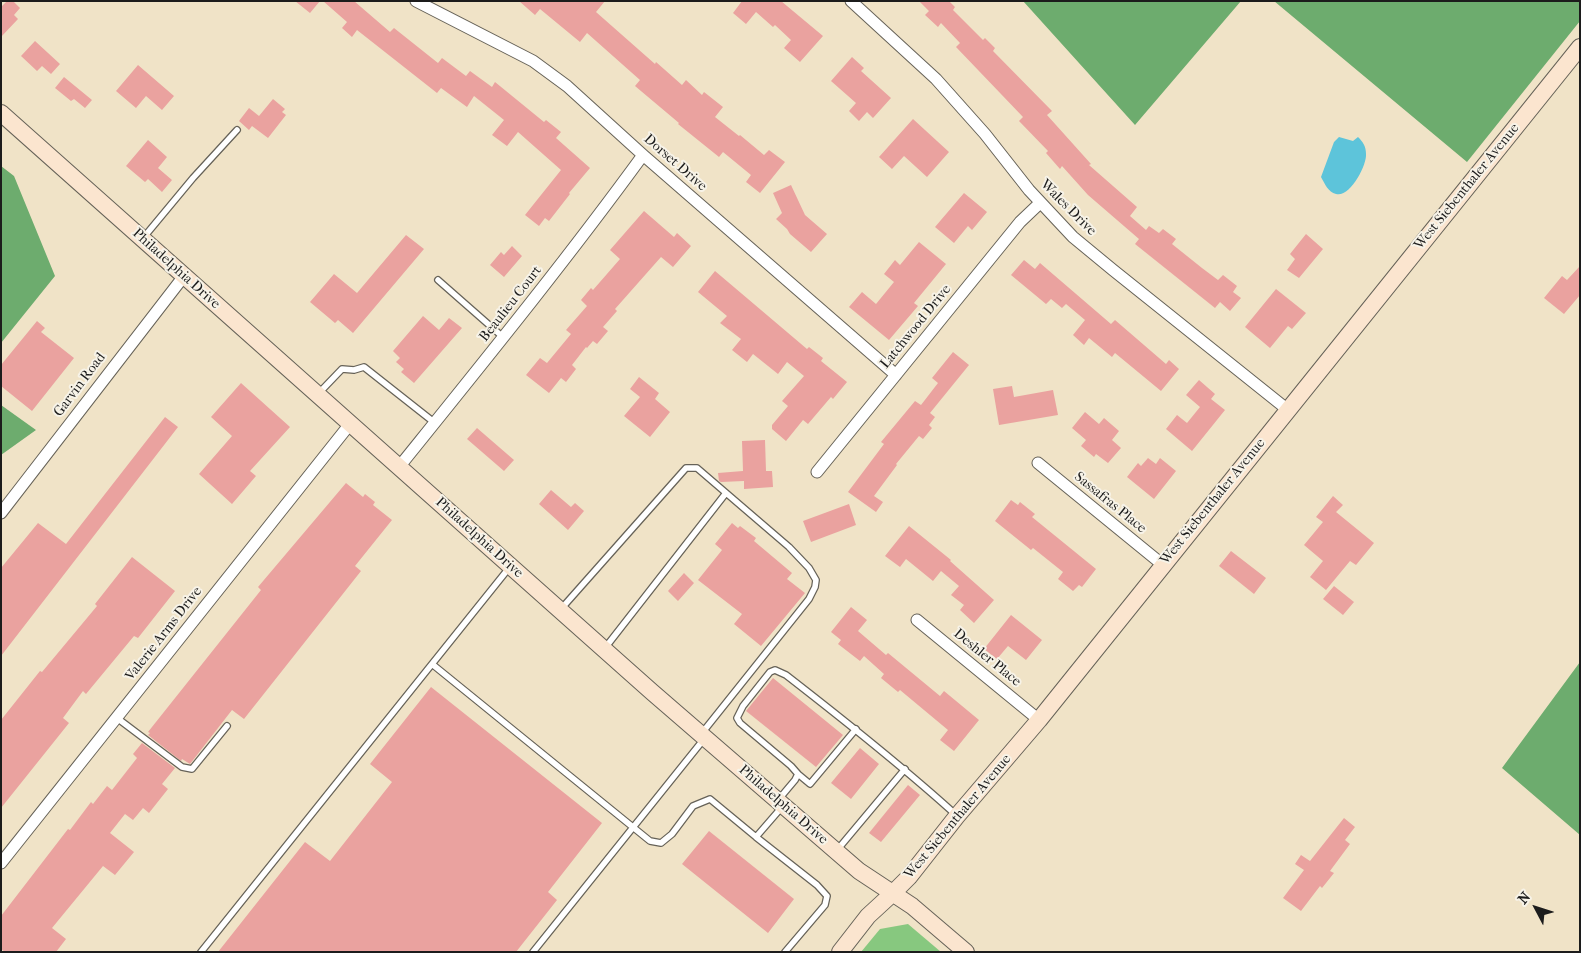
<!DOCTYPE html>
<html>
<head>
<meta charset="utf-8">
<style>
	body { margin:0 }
	#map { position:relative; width:1581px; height:953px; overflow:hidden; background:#f0e3c7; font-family:"IM FELL French Canon",serif }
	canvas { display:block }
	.frame { position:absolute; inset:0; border:2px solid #1c1c1c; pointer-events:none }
	.north { position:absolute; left:1511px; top:883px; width:50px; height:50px; -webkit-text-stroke:4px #f7f3e8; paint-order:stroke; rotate:310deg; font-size:14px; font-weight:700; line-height:20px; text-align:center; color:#1c1c1c }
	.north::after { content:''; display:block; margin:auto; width:18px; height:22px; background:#1c1c1c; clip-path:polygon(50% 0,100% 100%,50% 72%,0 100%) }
</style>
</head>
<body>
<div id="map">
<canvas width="1581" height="953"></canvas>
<div class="frame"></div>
<div class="north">N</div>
</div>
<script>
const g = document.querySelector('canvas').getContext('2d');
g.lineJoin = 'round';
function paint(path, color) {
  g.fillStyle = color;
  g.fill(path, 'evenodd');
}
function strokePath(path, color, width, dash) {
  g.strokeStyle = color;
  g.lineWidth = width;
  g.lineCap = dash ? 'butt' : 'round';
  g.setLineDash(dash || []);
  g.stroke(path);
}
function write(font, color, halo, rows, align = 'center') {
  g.font = font + ' "IM FELL French Canon",serif';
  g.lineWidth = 4;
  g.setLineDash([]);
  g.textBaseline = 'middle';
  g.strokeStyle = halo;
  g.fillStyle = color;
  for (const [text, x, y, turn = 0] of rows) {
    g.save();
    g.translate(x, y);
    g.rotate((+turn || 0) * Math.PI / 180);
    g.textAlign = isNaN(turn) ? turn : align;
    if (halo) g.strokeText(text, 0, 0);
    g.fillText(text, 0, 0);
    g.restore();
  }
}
paint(new Path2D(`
	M908 924 941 952H861L880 929Z`), '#87c87f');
paint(new Path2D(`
	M1023 1H1241L1135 125Z
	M1274 1H1580V21L1467 162Z
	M1 166 14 176 55 276 1 343Z
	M1 405 36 430 1 455Z
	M1580 662V835L1502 768Z`), '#6dac6e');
paint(new Path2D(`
	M1339 137 1353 141 1358 137C1363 142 1366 146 1366 154 1367 165 1350 198 1336 194 1328 192 1325 184 1321 177L1334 142Z`), '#5dc4da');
paint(new Path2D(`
	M7 1H13L20 8 14 15 18 19 1 37V7Z
	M295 1H320L310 13Z
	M323 1H354L390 32 394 28 438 63 442 58 466 76 470 71 492 87 495 82 544 122 546 120 561 132 556 138 590 168 569 193 570 194 549 221 545 218 539 226 525 215 561 170 518 132 507 146 492 135 504 120 474 96 467 107 441 88 437 93 357 30 352 37 342 28 347 22Z
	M519 1H605L596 12 655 64 656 62 682 85 686 80 702 95 704 92 723 107 715 117 739 136 740 135 764 155 769 150 785 162 760 193 746 182 751 175 723 152 719 157 678 124 679 123 635 86 640 80 587 33 580 42 540 9 535 15Z
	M742 1H781L823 36 800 62 784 48 791 40 775 25 773 27 756 12 746 24 733 13Z
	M919 1H949L955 7 953 10 983 40 985 38 995 48 993 51 1052 111 1047 115 1091 164 1089 165 1137 207 1130 216 1146 230 1149 226 1159 233 1163 229 1176 239 1172 244 1202 268 1218 280 1223 275 1237 286 1233 292 1241 298 1230 311 1220 302 1215 308 1135 244 1139 239 1088 195 1062 166 1060 169 1046 153 1048 151 1019 121 1023 117 956 47 960 43 941 23 938 27 925 15 929 11Z
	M35 41 60 64 51 74 42 66 37 71 21 56Z
	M852 57 864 68 861 71 891 98 873 118 867 112 859 121 849 111 856 103 831 81Z
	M138 65 174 96 162 110 146 96 136 108 116 91Z
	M64 77 92 100 85 108 74 99 71 101 55 88Z
	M273 99 285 109 282 112 286 115 268 138 252 126 249 130 239 121 249 108 259 116Z
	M913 119 949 152 927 177 904 156 892 169 879 157Z
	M148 140 167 157 158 168 172 180 162 192 148 179 145 182 126 166Z
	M791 185 805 215 827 234 811 252 790 234 787 229 776 219 782 213 773 193Z
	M964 193 987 212 972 230 968 226 954 243 935 227Z
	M644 211 674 237 677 233 691 246 673 267 661 257 615 309 617 311 603 327 608 331 597 344 593 341 587 348 586 347 572 365 576 369 566 382 561 378 549 393 526 375 540 358 547 363 571 334 566 330 587 306 581 300 591 288 593 290 620 259 610 250Z
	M1306 234 1323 249 1299 278 1287 270 1295 259 1290 254Z
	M406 235 424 249 353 333 338 320 335 323 310 302 334 274 357 293Z
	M919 242 946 264 914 303 918 306 889 340 849 307 862 292 876 304 894 282 884 274 895 260 900 265Z
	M512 246 522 256 504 277 490 265 501 252 504 255Z
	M1024 260 1035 269 1040 263 1111 324 1115 320 1166 364 1169 360 1179 369 1161 391 1115 353 1112 357 1089 338 1084 345 1073 335 1085 320 1066 304 1062 308 1051 299 1046 304 1011 275Z
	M1580 266V295L1564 314 1544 298 1562 276 1567 280Z
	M715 271 807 349 809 347 823 358 821 361 847 382 833 399 831 397 808 424 803 420 786 441 772 429V425L788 406 782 401 804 376 787 362 778 374 753 354 747 362 732 350 741 339 720 323 727 316 698 292Z
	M1276 289 1306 313 1292 329 1288 326 1270 348 1245 327Z
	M423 316 439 330 449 318 462 328 414 383 401 372 404 369 396 362 400 358 393 351Z
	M37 321 45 328 41 332 74 358 32 411 1 386V365Z
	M953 352 969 365 930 413 935 417 929 425 932 428 923 439 919 436 896 464 897 465 874 496 883 502 876 512 848 492 884 444 881 442 915 401 921 405 938 383 932 378Z
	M639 377 659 393 655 399 670 412 650 437 624 416 640 397 630 389Z
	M1199 380 1215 394 1211 399 1225 410 1192 451 1166 429 1177 415 1187 423 1200 407 1186 395Z
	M241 383 290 427 250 471 256 476 232 504 199 474 232 436 211 417Z
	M1012 386 1014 397 1053 390 1058 415 999 425 993 389Z
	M1085 412 1099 424 1104 418 1119 431 1112 440 1121 448 1108 463 1096 454 1094 457 1081 446 1086 440 1072 428Z
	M165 417 178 427 1 656V568L38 523 66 544Z
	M477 428 514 460 504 471 467 439Z
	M765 440 766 471H772L773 487 744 489V481L721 482 719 481 718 473 743 471 742 441Z
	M1148 458 1156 464 1160 458 1176 471 1154 499 1127 477 1138 463 1141 466Z
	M346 483 363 497 365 494 375 502 373 505 392 520 355 566 361 571 244 719 232 710 190 764 182 759 181 761 148 735 150 733 148 732 261 590 258 587Z
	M551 490 571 507 575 503 584 511 568 530 539 504Z
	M1333 496 1343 505 1336 512 1374 543 1356 565 1350 561 1326 590 1310 577 1323 561 1304 545 1323 522 1316 517Z
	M1011 500 1018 505 1020 502 1035 514 1032 517 1096 569 1082 587 1079 585 1073 591 1058 579 1063 572 1033 548 1031 550 995 521Z
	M849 504 856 525 811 542 803 521Z
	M732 523 738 528 740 526 756 538 754 541 792 573 787 579 805 593 761 646 734 624 742 614 698 580 722 550 715 544Z
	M909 526 951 560 950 561 994 600 974 623 960 610 964 605 951 595 959 586 941 571 933 581 906 559 900 567 885 556Z
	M1231 551 1266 578 1254 594 1219 566Z
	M132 557 175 591 138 638 134 636 86 694 83 691 63 718 69 723 1 808V720L40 671 42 672 97 606 95 604Z
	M684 573 694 583 678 601 668 591Z
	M1334 586 1354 602 1343 615 1323 599Z
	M851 607 867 620 858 631 886 655 888 653 940 696 944 691 979 720 954 751 940 740 948 730 900 690 898 692 881 678 884 674 864 656 860 661 838 644 841 640 831 632Z
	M1011 615 1042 640 1026 660 1008 646 997 659 984 649Z
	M773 678 843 735 816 767 746 711Z
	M431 687 602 823 548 892 557 900 516 952H218L305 842 330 861 392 782 370 764Z
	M142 743 175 768 162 784 168 789 149 813 143 808 133 820 125 814 110 833 134 852 115 875 103 866 52 928 66 939 56 952H5L1 949V916L68 829 70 830 91 802 93 804 107 786 112 790 137 758 133 754Z
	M860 748 879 764 851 799 831 783Z
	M908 785 920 795 881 842 869 833Z
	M1344 818 1355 827 1345 840 1350 844 1330 871 1334 873 1322 888 1320 886 1301 911 1283 898 1304 870 1295 864 1301 855 1310 861Z
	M709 831 794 899 768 933 682 864Z`), '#eaa29f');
const lane = new Path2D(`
	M144 237 193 178 237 130
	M438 280 504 338
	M318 394 342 369 354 370 364 367 435 423
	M561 609 686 468H697L789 547 809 568 816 580 815 587 809 599 702 733
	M605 648 726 493
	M432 664 650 841 661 843 672 834 693 806 710 799 756 837
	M117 718 182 767 192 769 227 726
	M798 774 810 784 856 729
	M779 799 795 780 798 774 791 766 740 723 737 718 743 706 770 672 775 670 786 675C844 720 901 765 955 814
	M782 807 756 837 817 885 827 896 825 905 785 952
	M838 849 905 769
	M201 952 509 568
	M533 952 704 739`);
const street = new Path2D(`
	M416 1 533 61 567 86 643 155 896 375
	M851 1 936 79 985 134 1029 190 1073 237 1113 270 1288 410
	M1038 463 1163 565
	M399 467C482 364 565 262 643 155
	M817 472 1020 222 1040 203
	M1 513 184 276
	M917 620 1039 720
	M1 863 350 424`);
const secondary = new Path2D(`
	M1 113 652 692 859 871 912 906 966 952
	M840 952 868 916 893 893 909 877 957 816 1039 720 1580 47`);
strokePath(lane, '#666258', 8);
strokePath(street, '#666258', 13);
strokePath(secondary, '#666258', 18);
strokePath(lane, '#fff', 5.5);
strokePath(street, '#fff', 11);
strokePath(secondary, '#fbe5cf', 16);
write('14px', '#1c1c1c', '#f7f3e8', [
	["Dorset Drive",675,163,41],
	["West Siebenthaler Avenue",1467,187,-51],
	["Wales Drive",1068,208,45],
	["Philadelphia Drive",176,269,42],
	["Beaulieu Court",511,304,-52],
	["Latchwood Drive",916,327,-51],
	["Garvin Road",80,385,-53],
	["West Siebenthaler Avenue",1213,502,-51],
	["Sassafras Place",1110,503,39],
	["Philadelphia Drive",479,538,42],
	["Valerie Arms Drive",164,634,-52],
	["Deshler Place",987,658,39],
	["Philadelphia Drive",783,805,41],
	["West Siebenthaler Avenue",958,817,-50]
]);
</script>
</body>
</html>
